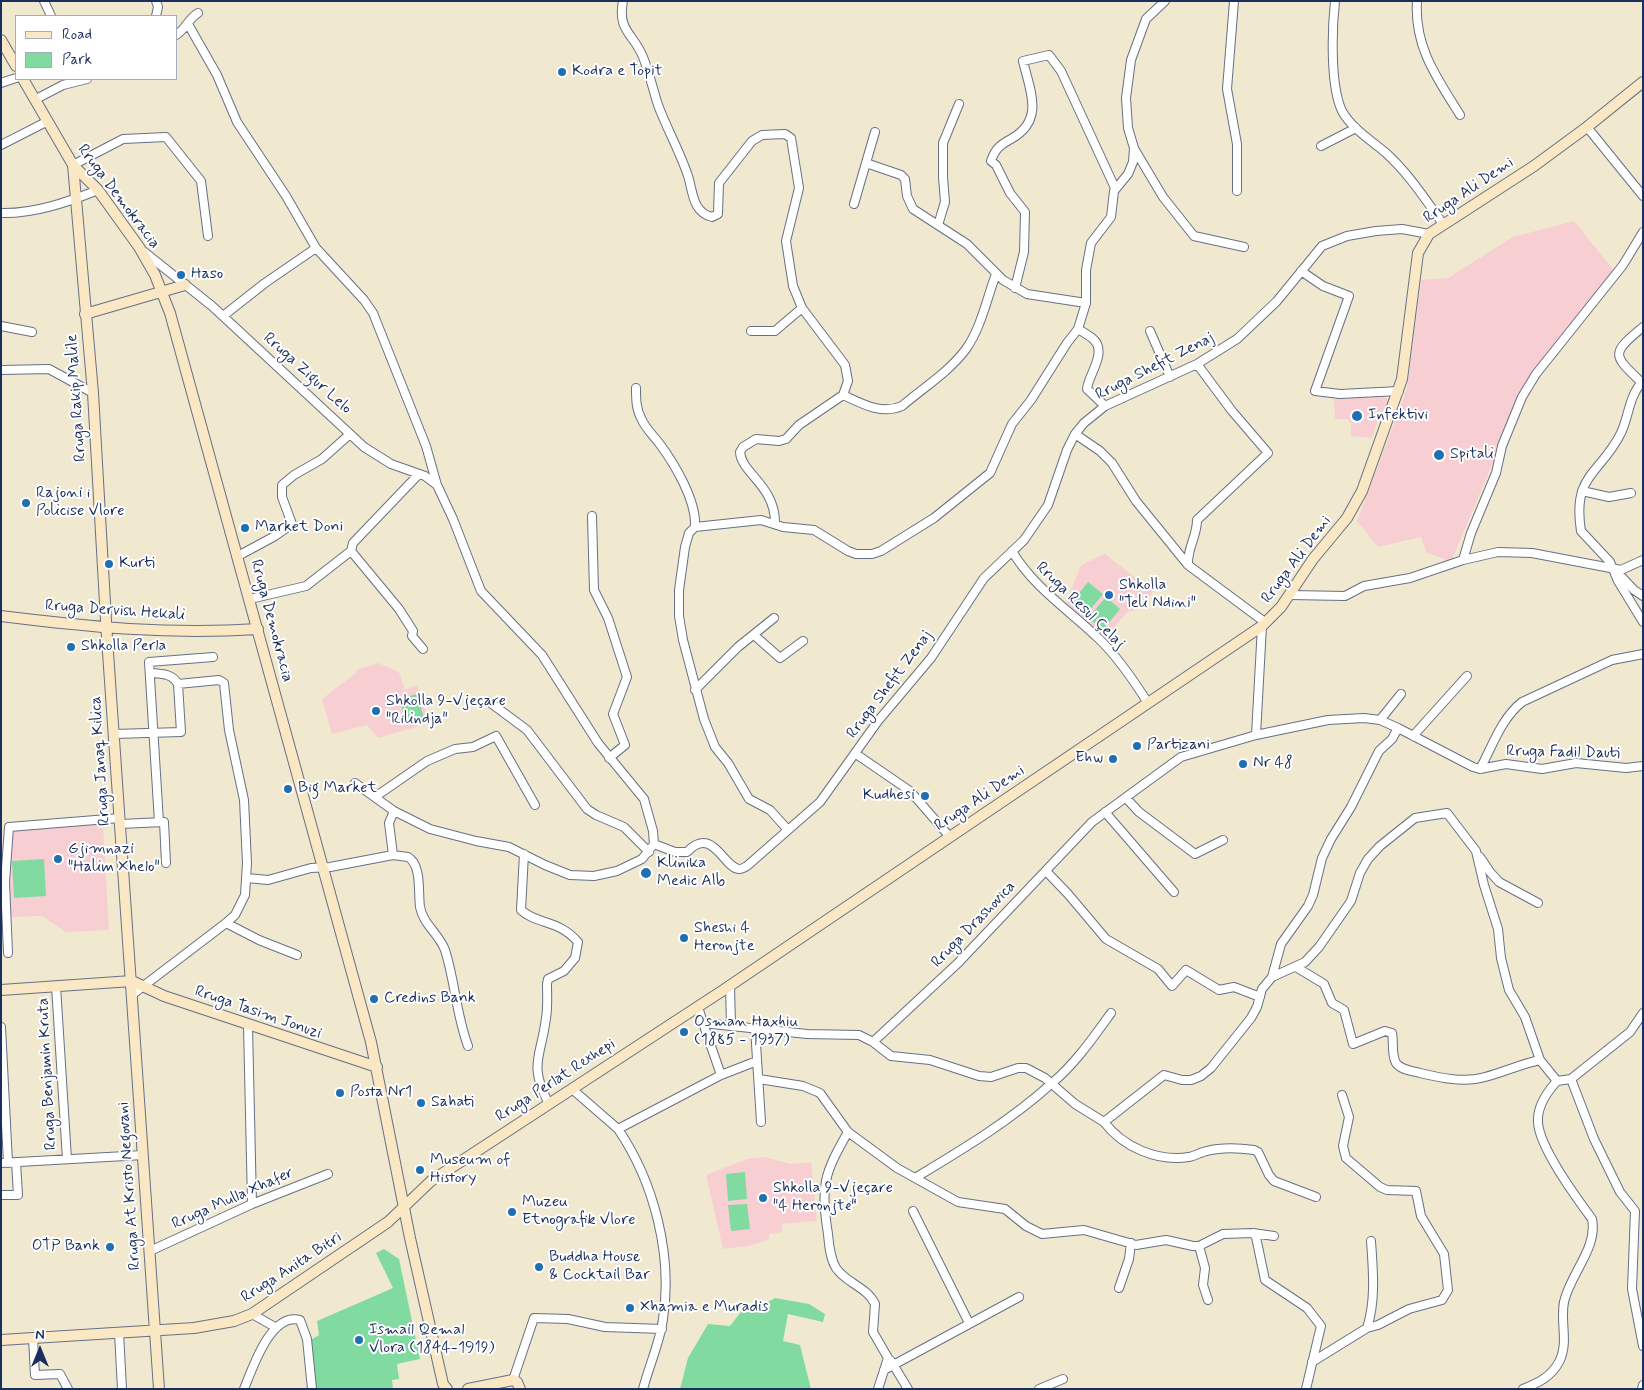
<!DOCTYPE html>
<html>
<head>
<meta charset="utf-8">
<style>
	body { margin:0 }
	#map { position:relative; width:1644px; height:1390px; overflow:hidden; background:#f1e9cf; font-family:Mynerve,sans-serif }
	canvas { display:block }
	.frame { position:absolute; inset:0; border:2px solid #1b2f5e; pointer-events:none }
	.legend { position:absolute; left:15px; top:15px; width:162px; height:65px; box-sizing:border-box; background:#fff; border:1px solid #a4acbf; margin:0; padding:6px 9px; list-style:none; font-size:15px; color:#1b2f5e }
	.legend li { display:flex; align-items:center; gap:10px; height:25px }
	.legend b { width:25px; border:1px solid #a4acbf }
	.north { position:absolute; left:15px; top:1325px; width:50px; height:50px; -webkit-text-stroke:4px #fff; paint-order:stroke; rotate:0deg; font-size:14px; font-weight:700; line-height:20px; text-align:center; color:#1b2f5e }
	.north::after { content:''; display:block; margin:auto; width:18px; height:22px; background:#1b2f5e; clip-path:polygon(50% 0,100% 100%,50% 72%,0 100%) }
</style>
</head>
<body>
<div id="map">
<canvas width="1644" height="1390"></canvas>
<div class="frame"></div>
<ul class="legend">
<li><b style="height:6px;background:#fae7c3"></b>Road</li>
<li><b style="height:14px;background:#81da9f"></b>Park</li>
</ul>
<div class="north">N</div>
</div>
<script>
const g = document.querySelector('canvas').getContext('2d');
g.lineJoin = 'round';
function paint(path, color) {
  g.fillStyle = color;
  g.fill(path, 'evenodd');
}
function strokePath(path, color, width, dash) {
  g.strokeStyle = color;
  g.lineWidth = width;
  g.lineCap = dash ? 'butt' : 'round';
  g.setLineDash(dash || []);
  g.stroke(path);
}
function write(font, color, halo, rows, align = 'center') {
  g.font = font + ' Mynerve,sans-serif';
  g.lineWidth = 4;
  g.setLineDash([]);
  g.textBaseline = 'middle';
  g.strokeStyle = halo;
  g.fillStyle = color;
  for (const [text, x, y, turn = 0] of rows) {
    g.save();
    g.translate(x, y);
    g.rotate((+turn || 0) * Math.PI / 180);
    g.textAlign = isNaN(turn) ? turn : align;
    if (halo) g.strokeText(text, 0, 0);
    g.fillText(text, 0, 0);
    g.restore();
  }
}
paint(new Path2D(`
	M1574 221 1616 273 1524 389 1451 562 1426 552 1421 537 1378 547 1357 521 1407 389 1421 280 1448 278 1513 237Z
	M1382 397 1389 399V403L1384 414H1380L1372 438 1351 436V424L1348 419H1335L1334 399Z
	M1105 554 1153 592 1145 601 1142 599 1133 611H1128L1105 639 1066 603 1081 565Z
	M378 663 399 672 405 690 417 685 430 723 378 738 367 725 332 734 322 699 357 672 356 670Z
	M103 822 109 930 66 932 42 916 10 917 9 882 13 831Z
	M763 1157 792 1164 811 1162 817 1221 782 1224V1232L769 1234V1239L749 1246 723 1249 706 1175 747 1159Z`), '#f7cfd2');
paint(new Path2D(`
	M1088 582 1103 594 1085 616 1071 603Z
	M1106 597 1120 609 1103 630 1088 618Z
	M417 694 424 718 407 724 399 699Z
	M44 859 46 896 14 898 12 861Z
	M745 1172 747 1199 728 1201 726 1174Z
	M747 1204 750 1229 731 1231 728 1205Z
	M384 1249 399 1259 420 1359 397 1364 399 1379 392 1380 393 1389H314L309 1341 319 1335 317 1321 393 1288 376 1253Z
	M775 1298 809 1304 825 1314 823 1322 788 1314 783 1341 800 1345 811 1389H680L688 1358 708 1324 730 1326 744 1308H757Z`), '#81da9f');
const street = new Path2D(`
	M44 1 51 16
	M623 1C617 31 634 34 643 57 649 72 653 89 658 105 667 129 680 152 688 176 693 191 692 212 712 217L718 214 719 183 752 141 762 135 785 134 791 138 799 188 786 241 793 286 802 308 845 365 848 381 843 395 799 425 786 439 779 441 756 439 743 447 740 452C741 473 776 486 775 524
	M1234 1 1227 89 1237 144V191
	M1335 1C1332 29 1330 86 1342 111 1352 129 1371 140 1386 153 1409 174 1425 199 1443 224
	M1417 1C1414 47 1437 78 1460 115
	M156 16 158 7 156 1
	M188 24 217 75 237 122 286 196 316 248 364 300 373 313 426 446 437 485 453 519 481 591 542 655 598 743 644 799 653 831 654 844 642 859 617 871 594 876 570 875 545 865 509 847 476 841 430 829 394 811 355 783
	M176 35C186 29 188 19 198 13
	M1 83 16 78
	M36 99 63 85 87 79
	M1587 127 1643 196
	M1 145 48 121
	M1321 146 1356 128
	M1135 150 1163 197 1194 236 1244 247
	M866 163 901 175 905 179 907 196 913 209 967 244 1003 280 1027 294 1086 303
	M73 165 123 139 166 137 201 181 208 236
	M854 204 875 132
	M1 213C34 214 68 202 98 190
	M938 225 945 202 943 177V143L959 104
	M143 251 212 306 364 447 391 464 425 476 437 485
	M1301 271 1323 286 1349 296 1315 391 1340 394 1399 391
	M1015 288 1024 252 1025 212 1010 193 996 165 991 161C995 149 1000 145 1011 139 1045 120 1030 91 1023 61L1049 55 1061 71 1115 188
	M223 316 265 283 316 248
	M1 326 32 332
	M751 331H775L802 308
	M1150 331 1170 377
	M1 370 49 369 93 393
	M1643 381C1629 395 1629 416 1621 433 1600 475 1572 474 1581 531L1610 562 1618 581 1643 622
	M1641 382C1613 355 1610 354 1643 327
	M636 388C636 398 636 409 641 418 645 428 653 435 659 443 674 463 697 501 695 527
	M843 395C863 404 881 415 902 406 923 388 950 371 966 349 981 328 987 298 996 274
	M1105 406 1087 389C1088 375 1109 351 1092 338 1088 335 1083 332 1078 329L1086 303V270L1091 243 1111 217 1114 191 1128 174 1133 162 1134 148 1128 128 1126 98 1131 60 1146 19 1165 1
	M1075 434 1100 451 1112 463 1136 501 1188 565 1266 623
	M1582 491 1609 497 1631 493
	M592 516 594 590 608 618 627 677 613 714 625 745 609 758
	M351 551 399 609 413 631 412 636 423 649
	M1012 551C1033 587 1069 610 1099 639 1118 657 1134 681 1148 703
	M238 556 275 536 292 524 282 497V485L294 475 322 459 350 434
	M1463 560 1471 533 1496 473 1502 446 1522 397 1536 374 1623 265 1643 232
	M1188 565C1187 548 1197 537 1197 520L1268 453 1232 411 1197 364
	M1615 570 1634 590 1643 596
	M1290 595 1345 596 1364 586 1410 578 1463 560 1498 552 1532 553 1621 570 1643 560
	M250 599 306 586 351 551 353 543 419 474
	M754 635 780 658 803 641
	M695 690 738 647 774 618
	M488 701 527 730 587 809 596 815 624 827 649 852
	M1380 720 1401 694
	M114 734 181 732 178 684C172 673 161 674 150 673
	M1256 735 1262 626
	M1413 736 1467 676
	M856 754 910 791 950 837
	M1480 769C1493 745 1501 719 1522 702L1612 660 1643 654
	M375 797 427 761 455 749 473 747 496 736 535 805
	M1126 798 1139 812 1195 854 1223 840
	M394 811 389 823 393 855 408 857C422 865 418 893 420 907 423 924 439 934 445 950 455 981 456 1014 468 1046
	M1105 812 1174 892
	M159 822 149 662 213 657
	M120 824 164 822 166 863
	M788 830 770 810 749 799 728 763 715 747 704 719 683 640 679 616V590L685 547 689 533 695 527 761 520 783 527 814 530 848 551 856 554H872L881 551 934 518 990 473 1012 424 1031 400 1067 343 1078 329
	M654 844 675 852H687C713 824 724 870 740 869 742 869 745 867 747 866L820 802 878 721 931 658 984 578 1024 540 1048 505 1067 450 1075 434 1084 423 1105 406 1197 364 1237 339 1277 301 1322 246 1347 236 1376 231 1402 229 1429 234
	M524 854 521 910C537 925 558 919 578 942L575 958 564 971 548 979 547 984C547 995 548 1007 546 1018 541 1058 528 1064 549 1104
	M1480 857 1490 872 1499 882 1538 903
	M1046 871 1068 894 1106 939 1158 969 1172 986 1186 970 1219 990 1234 987 1260 997
	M247 878 268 880 311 868 330 867 393 855
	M226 923 259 940 297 955
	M8 953 5 882 9 827 120 818
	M1296 967 1324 984 1332 1003 1344 1010 1353 1044 1385 1031 1392 1033C1394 1042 1391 1054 1396 1063 1401 1070 1412 1071 1420 1073 1441 1078 1464 1083 1485 1077 1504 1072 1521 1064 1540 1060
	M1272 977 1305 962 1319 947 1351 901 1360 873 1368 859 1380 846 1415 818 1447 813 1476 851 1484 885 1498 929 1501 958 1509 990 1525 1017 1540 1060 1557 1081
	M730 985 731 1025
	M56 986 67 1159
	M133 994 226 923 235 915 245 895 247 863 244 800 229 730 224 683 219 680 178 684
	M698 1007 703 1023 807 1034 859 1035 873 1042 958 963 1092 822 1181 757 1256 735 1328 720 1364 718 1380 720 1398 728 1473 767 1480 769 1506 764 1542 769 1576 763 1626 768 1643 766
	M703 1023 721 1075
	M248 1026 252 1204
	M1 1027 8 1163
	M755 1028 761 1122
	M873 1042 891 1056 930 1060 979 1076 991 1077 1018 1068H1026L1045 1078 1075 1104 1104 1122 1164 1075 1182 1080H1191L1201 1076 1211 1068 1251 1018 1257 1007 1262 989 1272 977 1281 944 1308 906 1313 895 1322 858 1331 839 1351 807 1379 751 1392 739 1398 728
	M759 1079 803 1086 820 1093 848 1132 897 1168 958 1202 1005 1209 1026 1226 1042 1234 1084 1230 1136 1245 1166 1240 1193 1246H1199L1223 1234 1253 1233 1256 1237 1265 1280 1307 1308 1321 1326 1306 1389
	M1571 1079 1594 1139 1620 1192 1635 1211 1632 1289 1643 1346
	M572 1089 618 1129C654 1182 673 1255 663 1319 660 1342 649 1366 643 1389
	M1104 1122C1123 1147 1157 1162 1189 1157 1195 1156 1201 1152 1207 1151 1222 1147 1239 1148 1254 1150L1258 1152 1269 1175 1274 1181 1316 1197
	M618 1129 721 1075 757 1061
	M848 1132C824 1174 820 1186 828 1234 829 1245 830 1258 836 1268 846 1283 867 1287 875 1304L873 1332 888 1358 878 1389
	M1 1163 143 1155
	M915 1178C963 1149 1010 1121 1051 1084 1075 1064 1093 1038 1111 1013
	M1 1195H18L16 1162
	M913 1211 969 1323
	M1253 1233 1274 1236
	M1199 1246 1205 1268 1203 1285 1208 1300
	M150 1251 252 1204 328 1174
	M1119 1288 1129 1259 1131 1243
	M252 1314 275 1327
	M1367 1328C1376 1300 1373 1270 1371 1241
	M119 1333 122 1389
	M33 1338 35 1375 60 1374 68 1389
	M891 1361 908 1389
	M1312 1362 1367 1328 1378 1325 1409 1309 1442 1300 1448 1290 1444 1254 1421 1216 1416 1191 1387 1190 1380 1187 1346 1158 1343 1146 1349 1117 1342 1095
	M884 1370 1019 1297
	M513 1380 534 1318 568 1319 605 1327 662 1329
	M244 1389C253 1367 271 1312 300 1320L307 1339 312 1389
	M1039 1389 1063 1379
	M1523 1389C1538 1383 1551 1377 1559 1362 1569 1343 1560 1322 1564 1302 1570 1274 1598 1248 1592 1219 1576 1197 1539 1147 1538 1122 1537 1106 1547 1092 1557 1081L1571 1079 1630 1032 1643 1013
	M1642 1389 1643 1385`);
const secondary = new Path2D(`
	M1 40 16 66
	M23 79 73 165 98 190 139 247 155 275 170 313 371 1042 410 1238 443 1384 447 1389
	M73 165 93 393 107 638 159 1389
	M85 314 185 285
	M1 616C89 627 169 635 258 629
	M1 990 132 981 164 996 377 1067
	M1 1340 194 1328 234 1321 252 1314 388 1222 431 1181 722 991 1262 626 1281 607 1313 559 1347 518 1362 491 1402 379 1418 253 1429 234 1534 166 1587 127 1643 82
	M468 1389 513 1380 517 1382 520 1389`);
strokePath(street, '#667086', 10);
strokePath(secondary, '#667086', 12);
strokePath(street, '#fff', 8);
strokePath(secondary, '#fae7c3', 10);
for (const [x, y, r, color] of [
	[562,72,5,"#1f6fb2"],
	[181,275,5,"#1f6fb2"],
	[1357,416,6,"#1f6fb2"],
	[1439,455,6,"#1f6fb2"],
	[26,503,5,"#1f6fb2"],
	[245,528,5,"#1f6fb2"],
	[109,564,5,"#1f6fb2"],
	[1109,595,5,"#1f6fb2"],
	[71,647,5,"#1f6fb2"],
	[376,711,5,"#1f6fb2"],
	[1137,746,5,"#1f6fb2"],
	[1113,759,5,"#1f6fb2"],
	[1243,764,5,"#1f6fb2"],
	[288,789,5,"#1f6fb2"],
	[925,796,5,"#1f6fb2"],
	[58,859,5,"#1f6fb2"],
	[646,873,6,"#1f6fb2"],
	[684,938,5,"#1f6fb2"],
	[374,999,5,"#1f6fb2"],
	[684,1032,5,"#1f6fb2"],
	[340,1093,5,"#1f6fb2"],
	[421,1103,5,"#1f6fb2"],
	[420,1170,5,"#1f6fb2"],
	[763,1198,5,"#1f6fb2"],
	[512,1212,5,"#1f6fb2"],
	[110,1247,5,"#1f6fb2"],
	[539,1267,5,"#1f6fb2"],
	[630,1308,5,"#1f6fb2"],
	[359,1340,5,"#1f6fb2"]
]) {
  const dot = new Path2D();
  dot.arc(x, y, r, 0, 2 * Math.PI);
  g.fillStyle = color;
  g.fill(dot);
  strokePath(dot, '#fff', 2);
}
write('16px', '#1b2f5e', '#fff', [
	["Kodra e Topit",572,72],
	["Haso",191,275],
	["Infektivi",1368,416],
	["Spitali",1450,455],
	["Rajoni i",36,494],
	["Policise Vlore",36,512],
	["Market Doni",255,528],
	["Kurti",119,564],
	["Shkolla",1119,586],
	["\"Teli Ndini\"",1119,604],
	["Shkolla Perla",81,647],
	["Shkolla 9-Vjeçare",386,702],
	["\"Rilindja\"",386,720],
	["Partizani",1147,746],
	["Ehw",1103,759,"right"],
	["Nr 48",1253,764],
	["Big Market",298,789],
	["Kudhesi",915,796,"right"],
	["Gjimnazi",68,850],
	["\"Halim Xhelo\"",68,868],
	["Klinika",657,864],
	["Medic Alb",657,882],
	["Sheshi 4",694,929],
	["Heronjte",694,947],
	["Credins Bank",384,999],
	["Osman Haxhiu",694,1023],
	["(1885 - 1937)",694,1041],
	["Posta Nr1",350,1093],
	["Sahati",431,1103],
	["Museum of",430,1161],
	["History",430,1179],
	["Shkolla 9-Vjeçare",773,1189],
	["\"4 Heronjtë\"",773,1207],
	["Muzeu",522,1203],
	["Etnografik Vlore",522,1221],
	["OTP Bank",100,1247,"right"],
	["Buddha House",549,1258],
	["& Cocktail Bar",549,1276],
	["Xhamia e Muradis",640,1308],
	["Ismail Qemal",369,1331],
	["Vlora (1844-1919)",369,1349]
], 'left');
write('16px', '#1b2f5e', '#fff', [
	["Rruga Ali Demi",1469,191,-34],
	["Rruga Demokracia",118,197,53],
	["Rruga Shefit Zenaj",1155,367,-27],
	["Rruga Zigur Lelo",307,374,42],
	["Rruga Rakip Malile",77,398,-94],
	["Rruga Ali Demi",1297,560,-53],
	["Rruga Resul Çelaj",1080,606,44],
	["Rruga Dervish Hekali",115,611,4],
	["Rruga Demokracia",271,621,75],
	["Rruga Shefit Zenaj",890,685,-53],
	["Rruga Fadil Dauti",1563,753,1],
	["Rruga Janaq Kilica",101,761,-94],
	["Rruga Ali Demi",980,799,-34],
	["Rruga Drashovica",974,925,-46],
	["Rruga Tasim Jonuzi",258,1013,19],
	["Rruga Benjamin Kruta",48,1074,-93],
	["Rruga Perlat Rexhepi",556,1081,-33],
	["Rruga At Kristo Negovani",130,1186,-94],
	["Rruga Mulla Xhafer",233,1199,-24],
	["Rruga Anita Bitri",292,1268,-33]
]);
</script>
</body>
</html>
